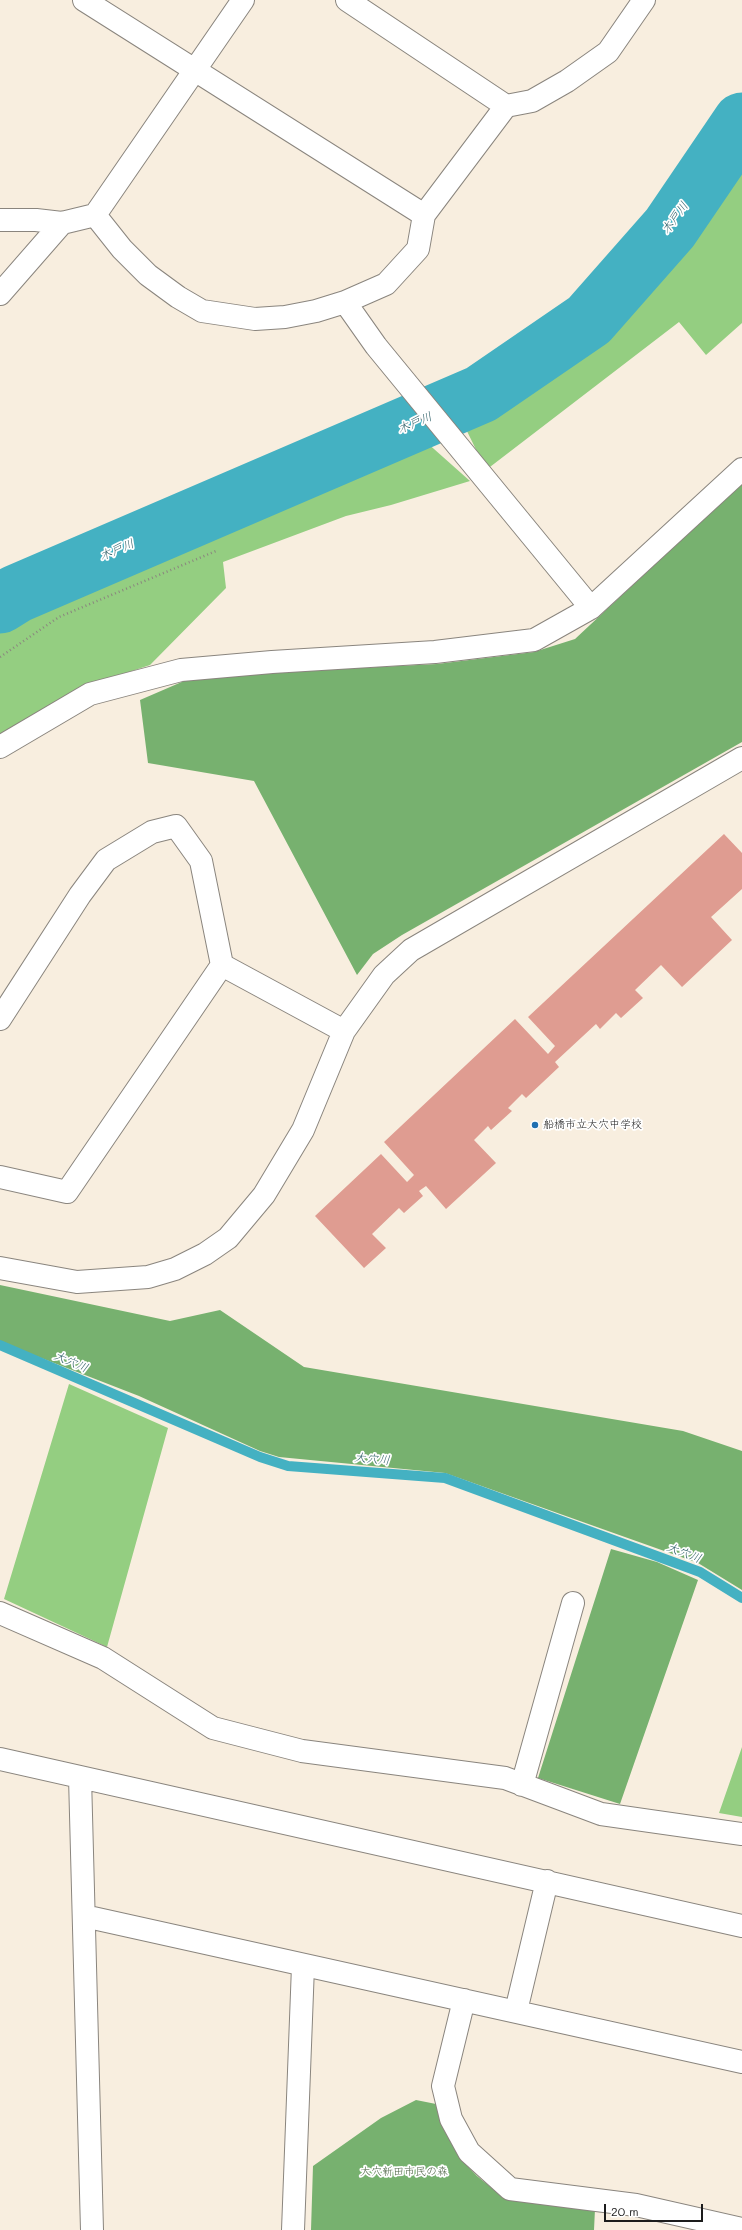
<!DOCTYPE html>
<html>
<head>
<meta charset="utf-8">
<style>
	body { margin:0 }
	#map { position:relative; width:742px; height:2230px; overflow:hidden; background:#f8eedf; font-family:Mali,sans-serif }
	canvas { display:block }
	.scale { position:absolute; left:604px; top:2204px; width:99px; height:18px; box-sizing:border-box; border:2px solid #1c1c1c; border-top:0; padding-left:5px; font-size:12px; line-height:14px; white-space:nowrap; color:#1c1c1c; -webkit-text-stroke:3px #fff; paint-order:stroke }
</style>
</head>
<body>
<div id="map">
<canvas width="742" height="2230"></canvas>
<div class="scale">20 m</div>
</div>
<script>
const g = document.querySelector('canvas').getContext('2d');
g.lineJoin = 'round';
function paint(path, color) {
  g.fillStyle = color;
  g.fill(path, 'evenodd');
}
function strokePath(path, color, width, dash) {
  g.strokeStyle = color;
  g.lineWidth = width;
  g.lineCap = dash ? 'butt' : 'round';
  g.setLineDash(dash || []);
  g.stroke(path);
}
function write(font, color, halo, rows, align = 'center') {
  g.font = font + ' Mali,"Klee One",sans-serif';
  g.lineWidth = 3.5;
  g.setLineDash([]);
  g.textBaseline = 'middle';
  g.strokeStyle = halo;
  g.fillStyle = color;
  for (const [text, x, y, turn = 0] of rows) {
    g.save();
    g.translate(x, y);
    g.rotate((+turn || 0) * Math.PI / 180);
    g.textAlign = isNaN(turn) ? turn : align;
    if (halo) g.strokeText(text, 0, 0);
    g.fillText(text, 0, 0);
    g.restore();
  }
}
paint(new Path2D(`
	M742 150V323L706 355 679 322 486 470 463 423 597 338 655 266Z
	M425 441 470 481 391 505 346 516 223 562 226 588 150 665 87 686 0 736V617L27 599Z
	M69 1384 168 1428 107 1647 4 1599Z
	M742 1747V1817L719 1813Z`), '#94ce81');
paint(new Path2D(`
	M742 483V742L402 935 373 954 357 975 254 781 148 763 140 700 184 681 279 672 437 664 534 652 575 639Z
	M0 1285 170 1321 220 1310 304 1367 683 1431 742 1451V1590L698 1563 445 1473 279 1457 260 1451 139 1396 0 1342Z
	M611 1549 657 1562 698 1580 620 1804 538 1778Z
	M416 2100 436 2104 459 2157 477 2176 503 2197 595 2209 594 2230H311L313 2166 381 2118Z`), '#77b16f');
strokePath(new Path2D(`
	M0 1345 260 1457 288 1466 445 1478 700 1572 742 1598`), '#44b1c2', 10);
strokePath(new Path2D(`
	M0 604 16 594 481 394 589 320 670 228 742 122`), '#44b1c2', 59);
paint(new Path2D(`
	M724 834 742 853V889L711 917 732 940 682 987 661 965 635 990 643 998 621 1018 616 1013 600 1029 596 1024 555 1062 559 1067 526 1098 522 1094 508 1108 512 1111 491 1130 488 1126 474 1140 496 1163 446 1209 426 1186 419 1191 423 1196 404 1213 399 1208 372 1234 386 1248 364 1268 315 1216 381 1154 407 1182 414 1175 384 1142 515 1019 548 1054 555 1046 528 1017Z`), '#df9c91');
const minor = new Path2D(`
	M84 0 424 215
	M347 0 506 106
	M95 215 122 249 148 275 178 297 202 311 255 319 285 317 316 311 345 302 386 284 418 249 424 215 506 106 532 101 567 81 608 52 644 0
	M0 220H36L62 223 95 215 243 0
	M0 294 62 223
	M345 302 376 346 591 608
	M0 747 90 694 181 670 272 662 435 652 534 640 591 608 742 469
	M222 965 344 1031
	M0 1019 80 895 106 860 152 832 176 826 201 861 222 965 67 1192 0 1177
	M0 1268 77 1282 148 1277 175 1269 205 1254 228 1238 264 1195 303 1130 344 1031 384 975 411 950 742 758
	M0 1613 103 1658 213 1728 302 1751 505 1778 601 1814 742 1834
	M0 1759 742 1926
	M80 1777 92 2230
	M522 1785 573 1603
	M84 1916 742 2062
	M464 2000 443 2086 451 2119 469 2152 510 2189 636 2205 742 2229
	M516 2011 547 1881
	M293 2230 303 1966`);
strokePath(minor, '#8a857e', 24);
strokePath(new Path2D(`
	M0 657 59 617 216 551`), '#8a857e', 2.5, [1, 3]);
strokePath(minor, '#fff', 22);
for (const [x, y, r, color] of [
	[535,1125,4,"#1f6fb2"]
]) {
  const dot = new Path2D();
  dot.arc(x, y, r, 0, 2 * Math.PI);
  g.fillStyle = color;
  g.fill(dot);
  strokePath(dot, '#fff', 1.5);
}
write('11px', '#1c1c1c', '#fff', [
	["船橋市立大穴中学校",543,1125]
], 'left');
write('11px', '#4c6344', '#fff', [
	["大穴新田市民の森",404,2172]
]);
write('italic 12px', '#2e5f67', '#fff', [
	["木戸川",675,218,-54],
	["木戸川",415,423,-23],
	["木戸川",117,550,-23],
	["大穴川",71,1362,23],
	["大穴川",372,1459,5],
	["大穴川",684,1553,21]
]);
</script>
</body>
</html>
